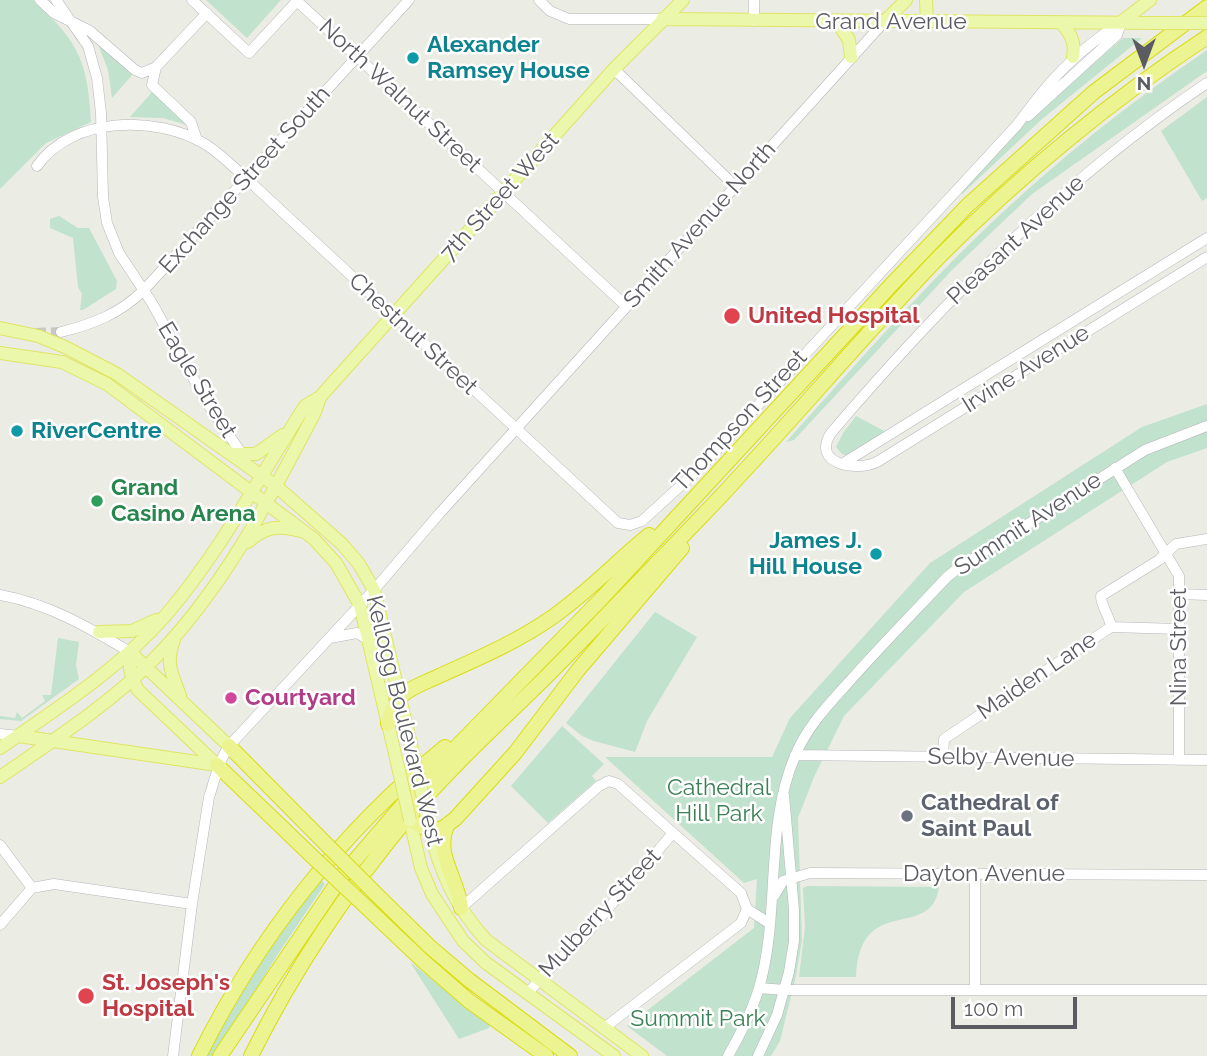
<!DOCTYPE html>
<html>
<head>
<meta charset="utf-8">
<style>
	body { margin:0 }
	#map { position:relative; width:1207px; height:1056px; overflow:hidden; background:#ebece3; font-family:Raleway,sans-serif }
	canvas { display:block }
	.north { position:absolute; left:1109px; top:28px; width:70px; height:70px; -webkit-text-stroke:5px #fff; paint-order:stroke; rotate:180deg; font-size:19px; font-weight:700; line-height:28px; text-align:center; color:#5b5c62 }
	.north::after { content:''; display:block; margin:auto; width:24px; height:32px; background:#5b5c62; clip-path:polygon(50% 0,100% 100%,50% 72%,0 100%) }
	.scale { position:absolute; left:951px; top:997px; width:126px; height:32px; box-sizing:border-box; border:4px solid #5b5c62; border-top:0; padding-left:9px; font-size:21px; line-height:24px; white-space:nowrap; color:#5b5c62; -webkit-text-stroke:5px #fff; paint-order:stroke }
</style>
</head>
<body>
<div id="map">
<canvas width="1207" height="1056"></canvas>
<div class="north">N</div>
<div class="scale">100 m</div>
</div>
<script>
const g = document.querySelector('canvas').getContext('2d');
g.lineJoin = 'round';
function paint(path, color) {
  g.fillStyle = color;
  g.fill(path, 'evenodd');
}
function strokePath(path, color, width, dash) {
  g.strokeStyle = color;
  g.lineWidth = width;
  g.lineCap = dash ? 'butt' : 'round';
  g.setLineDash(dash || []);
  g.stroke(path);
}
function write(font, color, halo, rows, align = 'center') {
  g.font = font + ' Raleway,sans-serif';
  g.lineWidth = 5;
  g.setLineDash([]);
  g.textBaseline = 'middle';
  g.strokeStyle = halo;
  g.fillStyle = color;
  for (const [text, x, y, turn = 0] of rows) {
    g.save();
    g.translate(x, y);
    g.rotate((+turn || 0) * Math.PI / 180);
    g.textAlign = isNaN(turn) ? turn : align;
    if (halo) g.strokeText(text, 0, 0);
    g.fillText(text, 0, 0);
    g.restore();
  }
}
paint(new Path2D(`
	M0 0H33C78 41 88 61 91 122L46 143 0 189Z
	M206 0H281L247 38Z
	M1123 38H1142L1042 119 962 194 958 191 1028 120Z
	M98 44 134 73 112 98 108 70Z
	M1207 50V71L1032 194 953 269 794 440 786 442C852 369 916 295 987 227 1055 162 1129 103 1207 50Z
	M153 91 187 125 163 118 130 117Z
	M1207 97V198L1202 201 1161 131Z
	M59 216 78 228H89L117 281 116 289 83 310H80L82 294 78 287 73 238 50 228V219Z
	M1207 404V448L1167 462 964 592 844 716 814 777 798 818 802 940 796 976 780 1041 771 1056H667L627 1026 754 928 757 879 744 883 605 757H772L790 718 930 563 1142 427Z
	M856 416 886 432 848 456 842 454 836 447 843 433Z
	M655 612 697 637 647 721 635 752 594 741 582 736 566 723Z
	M58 638 79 642 76 665 79 679 21 721 0 719V716L15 718 17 712 22 718 45 701 42 695H51Z
	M562 726 604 764 592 776 596 781 548 823 511 786Z
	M319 879 325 884 276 957 216 1056H206L250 975Z
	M808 886 939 887C931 943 860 891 856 977H799L805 927 803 888Z
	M410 962 490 1025 489 1028 459 1039Z`), '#c1e2cc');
strokePath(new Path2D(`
	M36 333 61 332`), '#c7c8c3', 10, [10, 5]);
const minor = new Path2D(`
	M40 0 54 13 90 31 135 70 142 73 156 67 207 13
	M56 0 88 46 97 78 101 113 103 197 107 223 119 253 152 303 207 403 244 457
	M192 0 249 53 298 0
	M539 0 550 11 569 19H662
	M297 1 626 306
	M754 21V0
	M156 67 152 85 191 122 197 140
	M614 69 735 186
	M1207 83C1064 179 942 303 831 433 811 464 856 472 877 462L1207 257
	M1028 116 1117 35 1121 23
	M37 166C72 116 156 115 205 144 220 153 233 167 247 179L618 523 630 525 642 521 699 469 1017 125C1049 81 1074 53 1120 23
	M61 332C93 324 119 314 143 291L409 0
	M842 464 1207 238
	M1115 468 1179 576V760
	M1179 594 1207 595
	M0 595C49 604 88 627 130 652
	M1111 627C1110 616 1101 607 1101 596L1159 560 1176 544 1207 539
	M330 638 357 633 369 640
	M0 734 19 736
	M795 755 1207 760
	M943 757 944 739 1111 627 1179 629
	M0 845 32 888
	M32 888 54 884 192 904
	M774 896 783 881 810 873 1207 875
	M461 908 599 786 609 781 618 784 741 893 747 909 769 923
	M0 925 32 888
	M759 988 785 990H1207
	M975 990V875
	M528 993 546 972 582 939 673 833
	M604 1028 741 923 747 909
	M173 1056 192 904 209 797C216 777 217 764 229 746L374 590 439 514 884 22
	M728 1056C740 1035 752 1011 759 988 781 912 764 829 795 756 808 724 833 700 855 675 885 642 916 610 947 577L957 569 1145 450 1207 426
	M758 1056 777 1015 789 972 794 941V910L784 795`);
const major = new Path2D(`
	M926 0 927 22
	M662 19 1160 23
	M837 22 849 40 851 57
	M884 22 906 0
	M1060 22C1070 32 1076 42 1073 57
	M1121 22 1150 0
	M0 328 38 336 65 347 117 374 276 486 342 544 359 564 374 590 414 757
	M0 353 62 362 107 384 314 539 336 563 360 605 399 771
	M234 454H256L283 435
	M248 542C265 526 279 525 301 531
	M99 632 132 631 156 620
	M174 640C165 665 172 672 180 696
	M130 652C128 667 131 677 138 690L217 765
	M130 652 229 746
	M19 736 217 765
	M0 748C58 708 119 669 166 615 220 552 260 476 305 406L320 397 614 69 683 0
	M0 777C52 741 107 706 152 661 223 590 269 500 315 412L320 397
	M410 820 421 868 432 894 463 941 486 963 614 1056
	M429 826C439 870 455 906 486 940L642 1056`);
const highway = new Path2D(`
	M388 724C395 691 411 689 439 676 479 658 519 641 554 616 588 592 617 561 649 535
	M229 746 327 845
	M217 765 315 859
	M410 820 430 831 443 828 455 819 515 753 578 670 682 548
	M448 824C433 853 458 878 461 908
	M374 892 429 946 469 980 570 1056
	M364 905 423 961 469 1001 546 1056
	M199 1056C258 937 342 831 445 747
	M220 1056 344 873 424 780 603 597 891 285 968 205 1094 92 1207 7
	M251 1056C294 969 348 889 410 815 451 767 499 723 544 679 597 626 649 571 701 517 783 432 858 341 940 256 1018 177 1114 98 1207 37`);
strokePath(minor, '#b5b6bc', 11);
strokePath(major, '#dfe563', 14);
strokePath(highway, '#d9dd12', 16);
strokePath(minor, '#fff', 10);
strokePath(major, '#ebf8ac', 12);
strokePath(highway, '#ecf492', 14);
const majorBridge = new Path2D(`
	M1160 23H1207
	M414 757 429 826
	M399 771 410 820`);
const highwayBridge = new Path2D(`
	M327 845 374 892
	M315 859 364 905`);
strokePath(majorBridge, '#dfe563', 14, []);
strokePath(highwayBridge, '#d9dd12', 16, []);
strokePath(majorBridge, '#ebf8ac', 12);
strokePath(highwayBridge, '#ecf492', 14);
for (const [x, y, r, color] of [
	[413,58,7,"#0f9aa8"],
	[732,316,9,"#e0444e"],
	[17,431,7,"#0f9aa8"],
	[97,501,7,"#2e9e5b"],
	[876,554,7,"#0f9aa8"],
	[231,698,7,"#d1479c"],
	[907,816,7,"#6b7280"],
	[86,996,9,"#e0444e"]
]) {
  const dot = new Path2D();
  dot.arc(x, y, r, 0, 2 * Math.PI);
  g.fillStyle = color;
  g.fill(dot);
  strokePath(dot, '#fff', 2.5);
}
write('23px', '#5b5c62', '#fff', [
	["Grand Avenue",891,22],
	["North Walnut Street",400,96,43],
	["Exchange Street South",245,180,-48],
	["7th Street West",500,197,-48],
	["Smith Avenue North",700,225,-48],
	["Pleasant Avenue",1016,240,-43],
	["Chestnut Street",413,334,43],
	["Irvine Avenue",1026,369,-32],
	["Eagle Street",197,380,59],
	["Thompson Street",740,421,-47],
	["Summit Avenue",1028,524,-33],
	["Nina Street",1179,647,-90],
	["Maiden Lane",1037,676,-34],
	["Kellogg Boulevard West",404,721,76],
	["Selby Avenue",1001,758,1],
	["Dayton Avenue",984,874],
	["Mulberry Street",600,913,-47]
]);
write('bold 23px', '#0d838f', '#fff', [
	["Alexander",427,45],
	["Ramsey House",427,71],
	["RiverCentre",31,431],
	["James J.",862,541,"right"],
	["Hill House",862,567,"right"]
], 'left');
write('bold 23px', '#be3a42', '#fff', [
	["United Hospital",748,316],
	["St. Joseph's",102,983],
	["Hospital",102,1009]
], 'left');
write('bold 23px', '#27864d', '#fff', [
	["Grand",111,488],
	["Casino Arena",111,514]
], 'left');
write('bold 23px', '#b23c85', '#fff', [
	["Courtyard",245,698]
], 'left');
write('23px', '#3b8156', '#fff', [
	["Cathedral",719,788],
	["Hill Park",719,814],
	["Summit Park",698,1019]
]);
write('bold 23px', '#5b616d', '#fff', [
	["Cathedral of",921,803],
	["Saint Paul",921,829]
], 'left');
</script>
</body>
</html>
